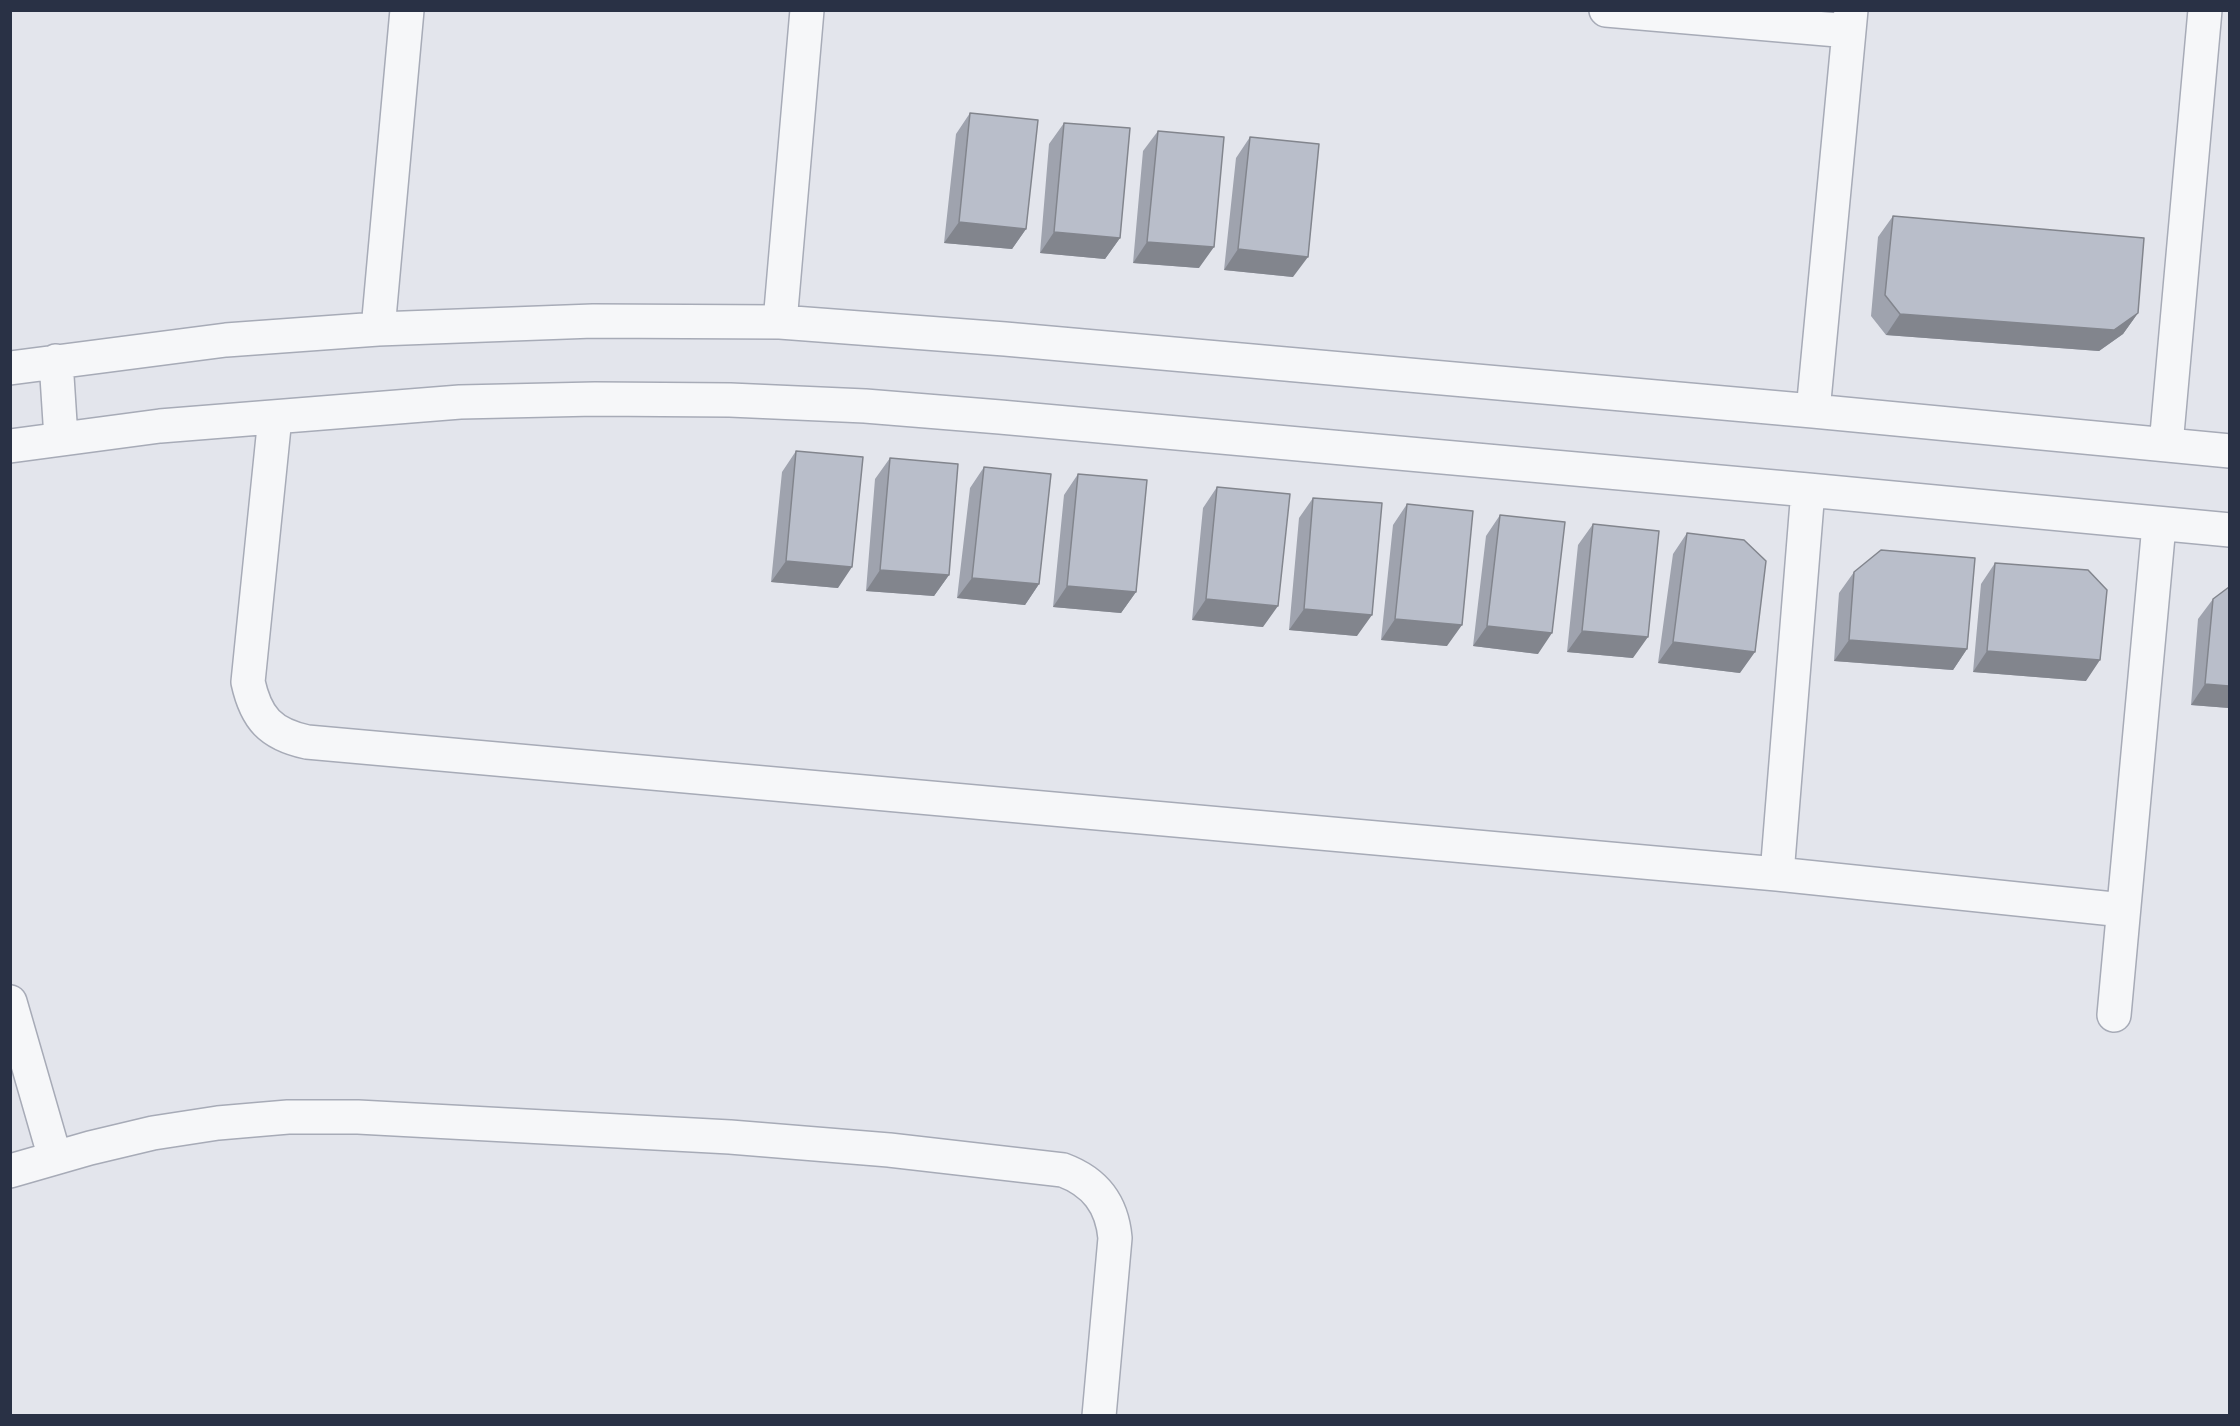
<!DOCTYPE html>
<html>
<head>
<meta charset="utf-8">
<style>
	body { margin:0 }
	#map { position:relative; width:2240px; height:1426px; overflow:hidden; background:#e3e5ec; font-family:"Exo 2",sans-serif }
	canvas { display:block }
	.frame { position:absolute; inset:0; border:12px solid #293145; pointer-events:none }
</style>
</head>
<body>
<div id="map">
<canvas width="2240" height="1426"></canvas>
<div class="frame"></div>
</div>
<script>
const g = document.querySelector('canvas').getContext('2d');
g.lineJoin = 'round';
function strokePath(path, color, width, dash) {
  g.strokeStyle = color;
  g.lineWidth = width;
  g.lineCap = dash ? 'butt' : 'round';
  g.setLineDash(dash || []);
  g.stroke(path);
}
function paint(path, color) {
  g.fillStyle = color;
  g.fill(path, 'evenodd');
}
const street = new Path2D(`
	M1606 10 1849 31
	M780 322 807 10
	M378 329 407 10
	M56 361 61 438
	M10 368 226 340 378 329 593 321 780 322 1005 339 1813 411 2230 451
	M1813 411 1851 10
	M275 417 248 682C256 718 270 734 307 742L1777 874 2123 910
	M2166 445 2205 10
	M10 446 160 426 460 402 595 399 730 400 865 406 1000 417 1808 490 2230 530
	M1777 874 1808 490
	M10 1002 55 1158
	M2114 1015 2159 525
	M10 1171 90 1148 153 1133 218 1123 288 1117H358L730 1137 889 1150 1063 1170C1095 1182 1112 1204 1115 1238L1099 1416`);
strokePath(street, '#a7abb7', 36);
strokePath(street, '#f6f7f9', 33);
paint(new Path2D(`
	M970 113 1026 229 1012 249 944 243 956 134Z
	M1064 123 1120 238 1105 259 1040 253 1049 144Z
	M1158 131 1199 268 1133 263 1143 151Z
	M1250 137 1293 277 1224 270 1236 158Z
	M1893 216 2138 313 2123 334 2099 351 1886 335 1871 316 1878 237Z
	M796 451 838 588 771 582 782 472Z
	M890 458 949 575 934 596 866 591 875 479Z
	M984 467 1039 584 1025 605 957 598 970 488Z
	M1078 474 1136 592 1121 613 1053 607 1064 495Z
	M1217 487 1263 627 1192 620 1203 508Z
	M1313 498 1357 636 1289 630 1299 518Z
	M1407 504 1447 646 1381 640 1393 525Z
	M1500 515 1538 654 1473 646 1486 536Z
	M1593 524 1633 658 1567 652 1578 545Z
	M1687 533 1740 673 1658 663 1673 554Z
	M1995 563 2086 681 1973 672 1981 584Z
	M1854 572 1967 649 1953 670 1834 661 1839 593Z
	M2229 587V708L2191 705 2198 619 2213 599Z`), '#9fa3ae');
paint(new Path2D(`
	M959 222 1026 229 1012 249 944 243Z
	M1054 232 1120 238 1105 259 1040 253Z
	M1147 242 1214 247 1199 268 1133 263Z
	M1238 249 1308 257 1293 277 1224 270Z
	M2138 313 2123 334 2099 351 1886 335 1900 314Z
	M786 561 852 567 838 588 771 582Z
	M880 570 949 575 934 596 866 591Z
	M972 578 1039 584 1025 605 957 598Z
	M1067 586 1136 592 1121 613 1053 607Z
	M1206 599 1278 606 1263 627 1192 620Z
	M1304 609 1372 615 1357 636 1289 630Z
	M1395 619 1462 625 1447 646 1381 640Z
	M1487 626 1552 633 1538 654 1473 646Z
	M1582 631 1648 637 1633 658 1567 652Z
	M1849 640 1967 649 1953 670 1834 661Z
	M1673 642 1755 652 1740 673 1658 663Z
	M1987 651 2100 660 2086 681 1973 672Z
	M2205 684 2229 686V708L2191 705Z`), '#82858d');
const building = new Path2D(`
	M970 113 1038 120 1026 229 959 222Z
	M1064 123 1130 128 1120 238 1054 232Z
	M1158 131 1224 137 1214 247 1147 242Z
	M1250 137 1319 144 1308 257 1238 249Z
	M1893 216 2144 238 2138 313 2114 330 1900 314 1885 295Z
	M796 451 863 457 852 567 786 561Z
	M890 458 958 464 949 575 880 570Z
	M984 467 1051 474 1039 584 972 578Z
	M1078 474 1147 480 1136 592 1067 586Z
	M1217 487 1290 494 1278 606 1206 599Z
	M1313 498 1382 503 1372 615 1304 609Z
	M1407 504 1473 511 1462 625 1395 619Z
	M1500 515 1565 522 1552 633 1487 626Z
	M1593 524 1659 531 1648 637 1582 631Z
	M1687 533 1744 540 1766 561 1755 652 1673 642Z
	M1881 550 1975 558 1967 649 1849 640 1854 572Z
	M1995 563 2088 570 2107 590 2100 660 1987 651Z
	M2229 587V686L2205 684 2213 599Z`);
paint(building, '#b9beca');
strokePath(building, '#82858d', 1.5);
</script>
</body>
</html>
